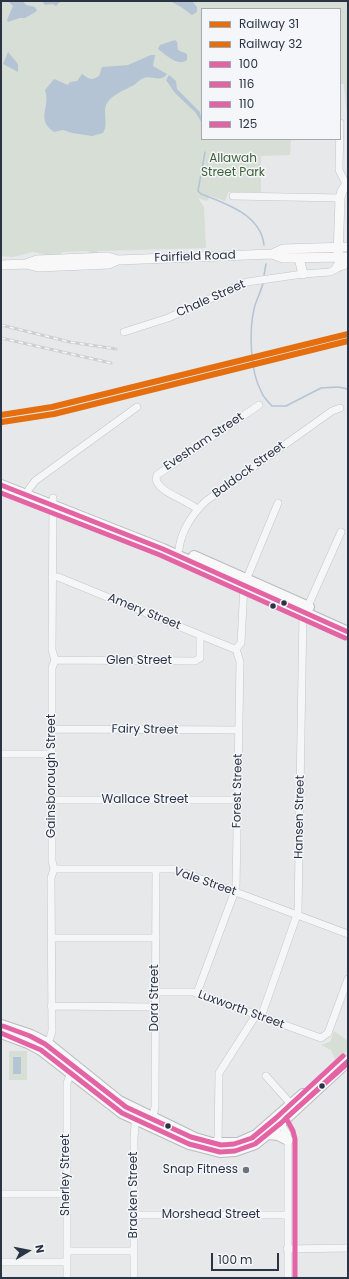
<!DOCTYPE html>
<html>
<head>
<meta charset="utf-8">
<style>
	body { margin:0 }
	#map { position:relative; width:349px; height:1279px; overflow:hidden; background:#e6e8ea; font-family:Poppins,sans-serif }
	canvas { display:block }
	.frame { position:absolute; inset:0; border:2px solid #2b3445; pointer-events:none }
	.legend { position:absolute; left:201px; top:8px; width:140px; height:132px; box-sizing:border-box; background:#f4f6f9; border:1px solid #a4a8b1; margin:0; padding:5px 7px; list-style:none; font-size:12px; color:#2b3445 }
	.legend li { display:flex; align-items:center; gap:8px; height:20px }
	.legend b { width:20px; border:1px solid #a4a8b1 }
	.north { position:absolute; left:8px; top:1231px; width:40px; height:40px; -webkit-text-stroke:3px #f4f6f9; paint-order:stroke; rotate:80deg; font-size:11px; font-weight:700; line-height:16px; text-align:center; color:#2b3445 }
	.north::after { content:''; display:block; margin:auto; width:14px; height:18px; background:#2b3445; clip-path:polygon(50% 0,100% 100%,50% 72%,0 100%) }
	.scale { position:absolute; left:211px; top:1253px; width:68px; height:18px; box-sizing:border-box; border:2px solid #2b3445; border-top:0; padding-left:5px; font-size:12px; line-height:14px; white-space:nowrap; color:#2b3445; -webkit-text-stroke:3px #f4f6f9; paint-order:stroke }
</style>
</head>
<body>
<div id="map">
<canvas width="349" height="1279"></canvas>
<div class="frame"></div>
<ul class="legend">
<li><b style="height:5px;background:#e56e0f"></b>Railway 31</li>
<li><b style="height:5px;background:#e56e0f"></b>Railway 32</li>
<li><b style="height:5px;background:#e463a4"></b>100</li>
<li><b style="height:5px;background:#e463a4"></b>116</li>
<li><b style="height:5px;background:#e463a4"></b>110</li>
<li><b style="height:5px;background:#e463a4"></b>125</li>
</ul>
<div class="north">N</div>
<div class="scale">100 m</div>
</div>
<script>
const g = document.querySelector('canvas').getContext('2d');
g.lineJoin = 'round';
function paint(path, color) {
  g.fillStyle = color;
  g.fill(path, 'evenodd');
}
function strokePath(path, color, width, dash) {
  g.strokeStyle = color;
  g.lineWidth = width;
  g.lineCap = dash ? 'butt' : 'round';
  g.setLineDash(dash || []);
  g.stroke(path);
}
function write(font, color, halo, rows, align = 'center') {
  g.font = font + ' Poppins,sans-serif';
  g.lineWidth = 3;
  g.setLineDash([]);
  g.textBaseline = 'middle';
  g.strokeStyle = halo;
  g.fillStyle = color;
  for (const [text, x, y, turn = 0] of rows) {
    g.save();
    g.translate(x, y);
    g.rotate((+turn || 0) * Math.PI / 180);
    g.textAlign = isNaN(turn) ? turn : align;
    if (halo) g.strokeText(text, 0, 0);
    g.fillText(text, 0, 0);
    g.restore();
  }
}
paint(new Path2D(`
	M1 1H348V127L344 84H340V9H202V139H291L290 155 261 156V192H228L225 201 210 196 207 201 198 198 204 207 206 248 98 251 96 255 91 254 88 251 62 252 60 255 52 256 33 252 13 257 1 256Z
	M334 1031 348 1041V1051L336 1061 331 1050 321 1045 330 1042Z
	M9 1051H27V1080H9Z`), '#d6ded6');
paint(new Path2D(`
	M8 1H23L26 5 35 7 37 11 25 18H20L8 22 7 20 13 6Z
	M42 1H61L56 6 53 4 45 5Z
	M170 1H192L197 7V12L192 15 181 7Z
	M175 40 177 42 178 50 187 54V60C178 67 166 55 158 49L160 45Z
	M8 52 18 64V72L3 64Z
	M151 55H155L153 66 167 74C161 83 151 75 144 78 140 79 137 83 134 85 125 90 113 94 107 103 102 111 109 124 103 133L92 136 72 133 63 130 54 132C35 119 51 108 45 90L54 79 68 85 70 82 77 81 82 74C89 79 91 81 99 76L102 67 128 65Z
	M169 75 176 81 177 89 200 112 202 123 195 112 175 93 166 80Z
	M13 1057H21V1074H13Z`), '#b4c4d5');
strokePath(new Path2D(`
	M205 152 198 191 201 194C225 203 261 215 264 245
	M264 275 266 264
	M263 283C261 292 256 300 254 309 249 331 250 371 261 391 263 397 268 402 272 406H286L321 388 338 387 348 389`), '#b4c4d5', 1.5);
const minor = new Path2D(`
	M340 123 339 170 346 184
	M233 196 340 198
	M124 332 168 318 247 282 303 274 330 272 336 269 338 263
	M29 489 35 481 137 407
	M197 509C186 499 159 493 156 479L157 475 259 405
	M179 549C181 531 193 513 206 501L332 411 340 408
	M52 577H58L232 648 236 649
	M308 606 341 532
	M236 649 241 643 244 585 278 503
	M55 660 195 661 200 658V635
	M52 729 239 730
	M1 754H52
	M52 800H238
	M54 869H174L348 934
	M52 938H156
	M155 992H193L321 1038 328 1033 348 979
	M197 993 236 888 240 662 236 649
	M51 1006 155 1007
	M261 1017 298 912 303 612
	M45 1045 50 1038 52 1031 51 878 54 869 52 861V668L55 660 52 650 53 498
	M266 1076 291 1104
	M152 1121 155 1107 156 869
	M279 1121 287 1134 288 1140V1278
	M218 1144 219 1073 256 1015
	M1 1194H66
	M134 1215H288
	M287 1249 348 1248
	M67 1251H134
	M1 1262H67
	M67 1278V1083L71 1073
	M134 1278V1139L135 1124 138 1117`);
const major = new Path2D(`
	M272 254 283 258 348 257
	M338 257 340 198 342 191 348 182
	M299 258 303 274
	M26 264 37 260 108 257 118 260 272 254 283 249 348 247
	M1 265 26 264 38 267 109 264 118 260
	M337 267 348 263`);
const highway = new Path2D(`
	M1 485 163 549 348 632
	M194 556 309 607
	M1 1025 31 1035 47 1043 119 1101 195 1138 212 1143H238L256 1135 303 1094
	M1 1033 28 1043 41 1050 122 1113 189 1144 220 1152 235 1151 255 1144 281 1123 348 1061
	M269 1134 278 1135 288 1140`);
strokePath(minor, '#c4c6c8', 8);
strokePath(major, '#c2c5c8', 10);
strokePath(highway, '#b8bbbf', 12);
strokePath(minor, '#f5f6f7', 7);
strokePath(major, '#f8f8f8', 9);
strokePath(highway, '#f8f8f8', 10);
const rail = new Path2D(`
	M1 325 70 342 116 349
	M1 338 111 363`);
strokePath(rail, '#cecfd2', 3);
strokePath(rail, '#f4f6f9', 1.5, [4.5]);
strokePath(new Path2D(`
	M1 485 163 549 348 632`), '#e463a4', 5);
strokePath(new Path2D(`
	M1 493 160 555 345 638
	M295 1278V1139L293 1131 286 1118 348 1063`), '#e463a4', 5);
strokePath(new Path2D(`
	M1 1033 41 1050 122 1113 189 1144 220 1152 235 1151 255 1144 281 1123 348 1061`), '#e463a4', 5);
strokePath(new Path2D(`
	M3 1026 30 1036 45 1044 126 1107 191 1137 221 1145 234 1144 252 1138 276 1118 343 1056`), '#e463a4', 5);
strokePath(new Path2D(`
	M1 415 52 407 348 334`), '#e56e0f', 6);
strokePath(new Path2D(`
	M2 422 54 414 348 341`), '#e56e0f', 6);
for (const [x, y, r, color] of [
	[284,603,3.5,"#2b3445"],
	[273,606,3.5,"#2b3445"],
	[322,1086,3.5,"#2b3445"],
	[168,1126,3.5,"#2b3445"],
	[246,1170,4,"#6c737f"]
]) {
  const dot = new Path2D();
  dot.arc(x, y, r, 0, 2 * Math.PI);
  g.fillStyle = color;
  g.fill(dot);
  strokePath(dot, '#f4f6f9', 1.5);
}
write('12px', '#3f6138', '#f4f6f9', [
	["Allawah",233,159],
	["Street Park",233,173]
]);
write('12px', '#2b3445', '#f4f6f9', [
	["Fairfield Road",195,257,-2],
	["Chale Street",211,299,-24],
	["Evesham Street",204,442,-34],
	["Baldock Street",249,470,-36],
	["Amery Street",144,612,22],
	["Glen Street",139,661],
	["Fairy Street",145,730,1],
	["Gainsborough Street",52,776,-90],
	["Forest Street",238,791,-89],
	["Wallace Street",145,800],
	["Hansen Street",300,817,-89],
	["Vale Street",205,882,19],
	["Dora Street",155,998,-90],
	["Luxworth Street",241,1010,20],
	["Sherley Street",66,1175,-90],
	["Bracken Street",134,1195,-90],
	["Morshead Street",211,1215]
]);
write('12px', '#2b3445', '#f4f6f9', [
	["Snap Fitness",238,1170]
], 'right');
</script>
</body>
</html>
